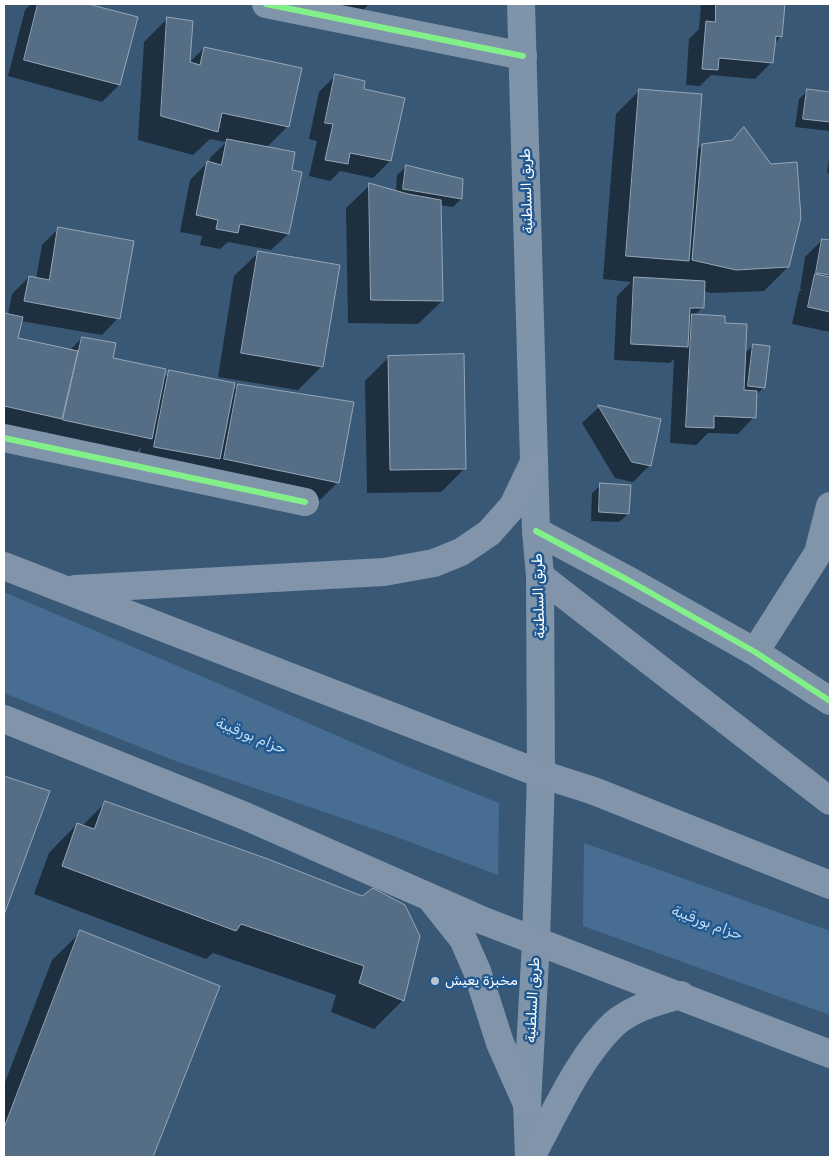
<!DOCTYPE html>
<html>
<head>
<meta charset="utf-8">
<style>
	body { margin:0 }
	#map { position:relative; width:834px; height:1161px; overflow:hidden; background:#395876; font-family:Rubik,sans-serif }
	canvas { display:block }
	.frame { position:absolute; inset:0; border:5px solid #fff; pointer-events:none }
</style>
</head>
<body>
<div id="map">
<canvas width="834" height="1161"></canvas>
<div class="frame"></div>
</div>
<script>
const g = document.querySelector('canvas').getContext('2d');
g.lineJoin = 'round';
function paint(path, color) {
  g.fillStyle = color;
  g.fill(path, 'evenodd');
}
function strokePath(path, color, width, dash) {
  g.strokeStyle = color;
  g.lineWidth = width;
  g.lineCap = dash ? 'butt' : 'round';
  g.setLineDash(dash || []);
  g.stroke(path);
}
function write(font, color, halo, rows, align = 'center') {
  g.font = font + ' Rubik,Cairo,sans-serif';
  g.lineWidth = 5;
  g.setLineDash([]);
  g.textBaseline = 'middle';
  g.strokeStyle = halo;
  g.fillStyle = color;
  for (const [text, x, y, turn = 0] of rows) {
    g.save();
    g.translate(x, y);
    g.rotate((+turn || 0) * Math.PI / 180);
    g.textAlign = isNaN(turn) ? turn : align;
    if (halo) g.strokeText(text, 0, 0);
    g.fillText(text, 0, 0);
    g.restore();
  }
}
paint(new Path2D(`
	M4 592 208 679 399 763 499 803 498 875 394 836 173 760 4 693Z
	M584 843 830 931V1015L583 926Z`), '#476d93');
paint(new Path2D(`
	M31 4H83L137 18 119 85 102 102 8 76 25 10Z
	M281 4H369L351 22Z
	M701 4H783L781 36 774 44 772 62 755 79 711 75 700 86 686 85 689 39 699 29Z
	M168 18 188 64 204 48 288 126 266 148 290 171 288 234 271 250 228 242 220 249 200 245 202 236 180 232 190 180 207 163H209L210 158 226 142 210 139 193 155 138 140 144 42Z
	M336 75 362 90 404 99 390 161 373 178 340 171 330 181 309 176 317 141 309 139 319 92Z
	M640 90 696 151 702 145 788 267 764 291 711 293 703 291 702 308 695 315 724 324 744 354 753 345 764 387 755 396 754 417 738 434 708 433 696 445 670 443 674 359 670 363 614 360 617 296 631 282 603 279 616 114Z
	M808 90 830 93V131L795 127 799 99Z
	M830 151V174L827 173Z
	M406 167 461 199 453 207 440 205 442 301 418 324 348 323 346 208 370 185 396 192 397 175Z
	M59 228 118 318 102 335 21 321 17 339 69 351 82 338 112 359 163 379 170 372 233 391 238 385 338 482 314 506 138 463 141 447 134 455 47 437 48 431 44 435 4 426V314L8 315 12 294 29 277 36 279 42 245Z
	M822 240 830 242V332L792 324 799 292 802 289H800L805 257Z
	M258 253 321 367 298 390 218 377 234 276Z
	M389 357 465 468 441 492 367 493 365 381Z
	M599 407 659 420 650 465 633 482 615 478 582 423Z
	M601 485 628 514 619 522 591 521 592 493Z
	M4 777 48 791 4 911Z
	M105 803 363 897 403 1000 374 1029 331 1012 336 995 213 953 206 959 34 894 49 853 77 824 82 826Z
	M81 932 219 987 152 1157H4V1085L52 960Z`), '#0007');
const building = new Path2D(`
	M38 4H88L138 17 120 85 24 60Z
	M716 4H785L782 37 776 36 773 63 719 58 718 70 702 69 706 21 715 22Z
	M167 17 193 21 190 62 200 65 204 47 302 68 289 127 222 113 218 132 161 116Z
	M335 74 365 81 364 89 405 98 391 161 350 153 348 164 325 160 333 124 325 123Z
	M639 89 702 94 689 261 626 256Z
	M807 89 830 92V122L803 119Z
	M744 127 771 164 797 162 801 218 789 267 736 270 692 260 702 144 732 140Z
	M227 139 295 152 292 170 302 172 289 234 240 224 238 233 216 229 218 220 196 215 207 161 221 165Z
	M406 165 463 179 462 199 403 189Z
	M369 183 408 194 441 200 443 301 371 300Z
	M58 227 134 241 120 319 24 301 29 276 49 280Z
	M822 239 830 240V275L816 273Z
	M258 251 340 265 323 367 241 353Z
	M815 274 830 277V312L808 307Z
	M634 277 705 281 704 308H690L688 347 631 344Z
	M4 313 23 317 18 338 78 351 62 419 4 406Z
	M692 314 725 316V323L747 324 744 390 757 391 756 418 714 416V428L686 427Z
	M82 337 116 343 113 358 166 369 152 439 63 420Z
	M753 344 770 346 765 388 748 386Z
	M464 354 466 469 390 470 388 356Z
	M169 370 235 383 220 459 154 447Z
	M238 384 354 402 339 483 224 459Z
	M598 405 661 419 651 466 632 462Z
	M600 483 631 485 629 514 599 512Z
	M4 776 50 791 4 915Z
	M105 801 268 859 362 896 373 888 405 905 420 936 404 1001 359 983 364 966 241 924 236 931 62 866 77 823 94 829Z
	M80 930 220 986 153 1157H4V1128Z`);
paint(building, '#556e86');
strokePath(building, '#95a7b8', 1);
strokePath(new Path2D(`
	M266 4 523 56
	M4 438 305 502
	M536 531 626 579 755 652 830 701
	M755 652 818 553 830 506`), '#8095a9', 28);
strokePath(new Path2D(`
	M521 4 536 531 540 576 541 774 536 942 527 1104 529 1157`), '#8094a9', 28);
strokePath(new Path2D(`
	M4 566 541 774 594 791 830 885
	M540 576 830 801
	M75 589 384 572 434 563 461 552 489 533 513 506 534 462
	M4 719 245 816 484 921 830 1054
	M432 900 463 939 477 971 500 1043 527 1104
	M531 1157C554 1115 579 1057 614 1024 632 1008 658 1001 681 995`), '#8194a9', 28);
strokePath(new Path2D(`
	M266 4 523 56
	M4 438 305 502
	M536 531 626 579 755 652 830 701`), '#82f089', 6);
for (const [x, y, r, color] of [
	[435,981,5,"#bac5cf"]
]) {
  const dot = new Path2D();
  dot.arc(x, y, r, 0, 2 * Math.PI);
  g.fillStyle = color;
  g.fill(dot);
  strokePath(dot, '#20588f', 2);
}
write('14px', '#fff', '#20588f', [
	["طريق السلطنية",527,191,-92],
	["طريق السلطنية",539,596,-92],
	["طريق السلطنية",533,1000,-87]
]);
write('14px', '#fff', '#20588f', [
	["مخبزة يعيش",445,981]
], 'left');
write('italic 15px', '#bcd9f3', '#20588f', [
	["حزام بورقيبة",251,736,22],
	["حزام بورقيبة",707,923,20]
]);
</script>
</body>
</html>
